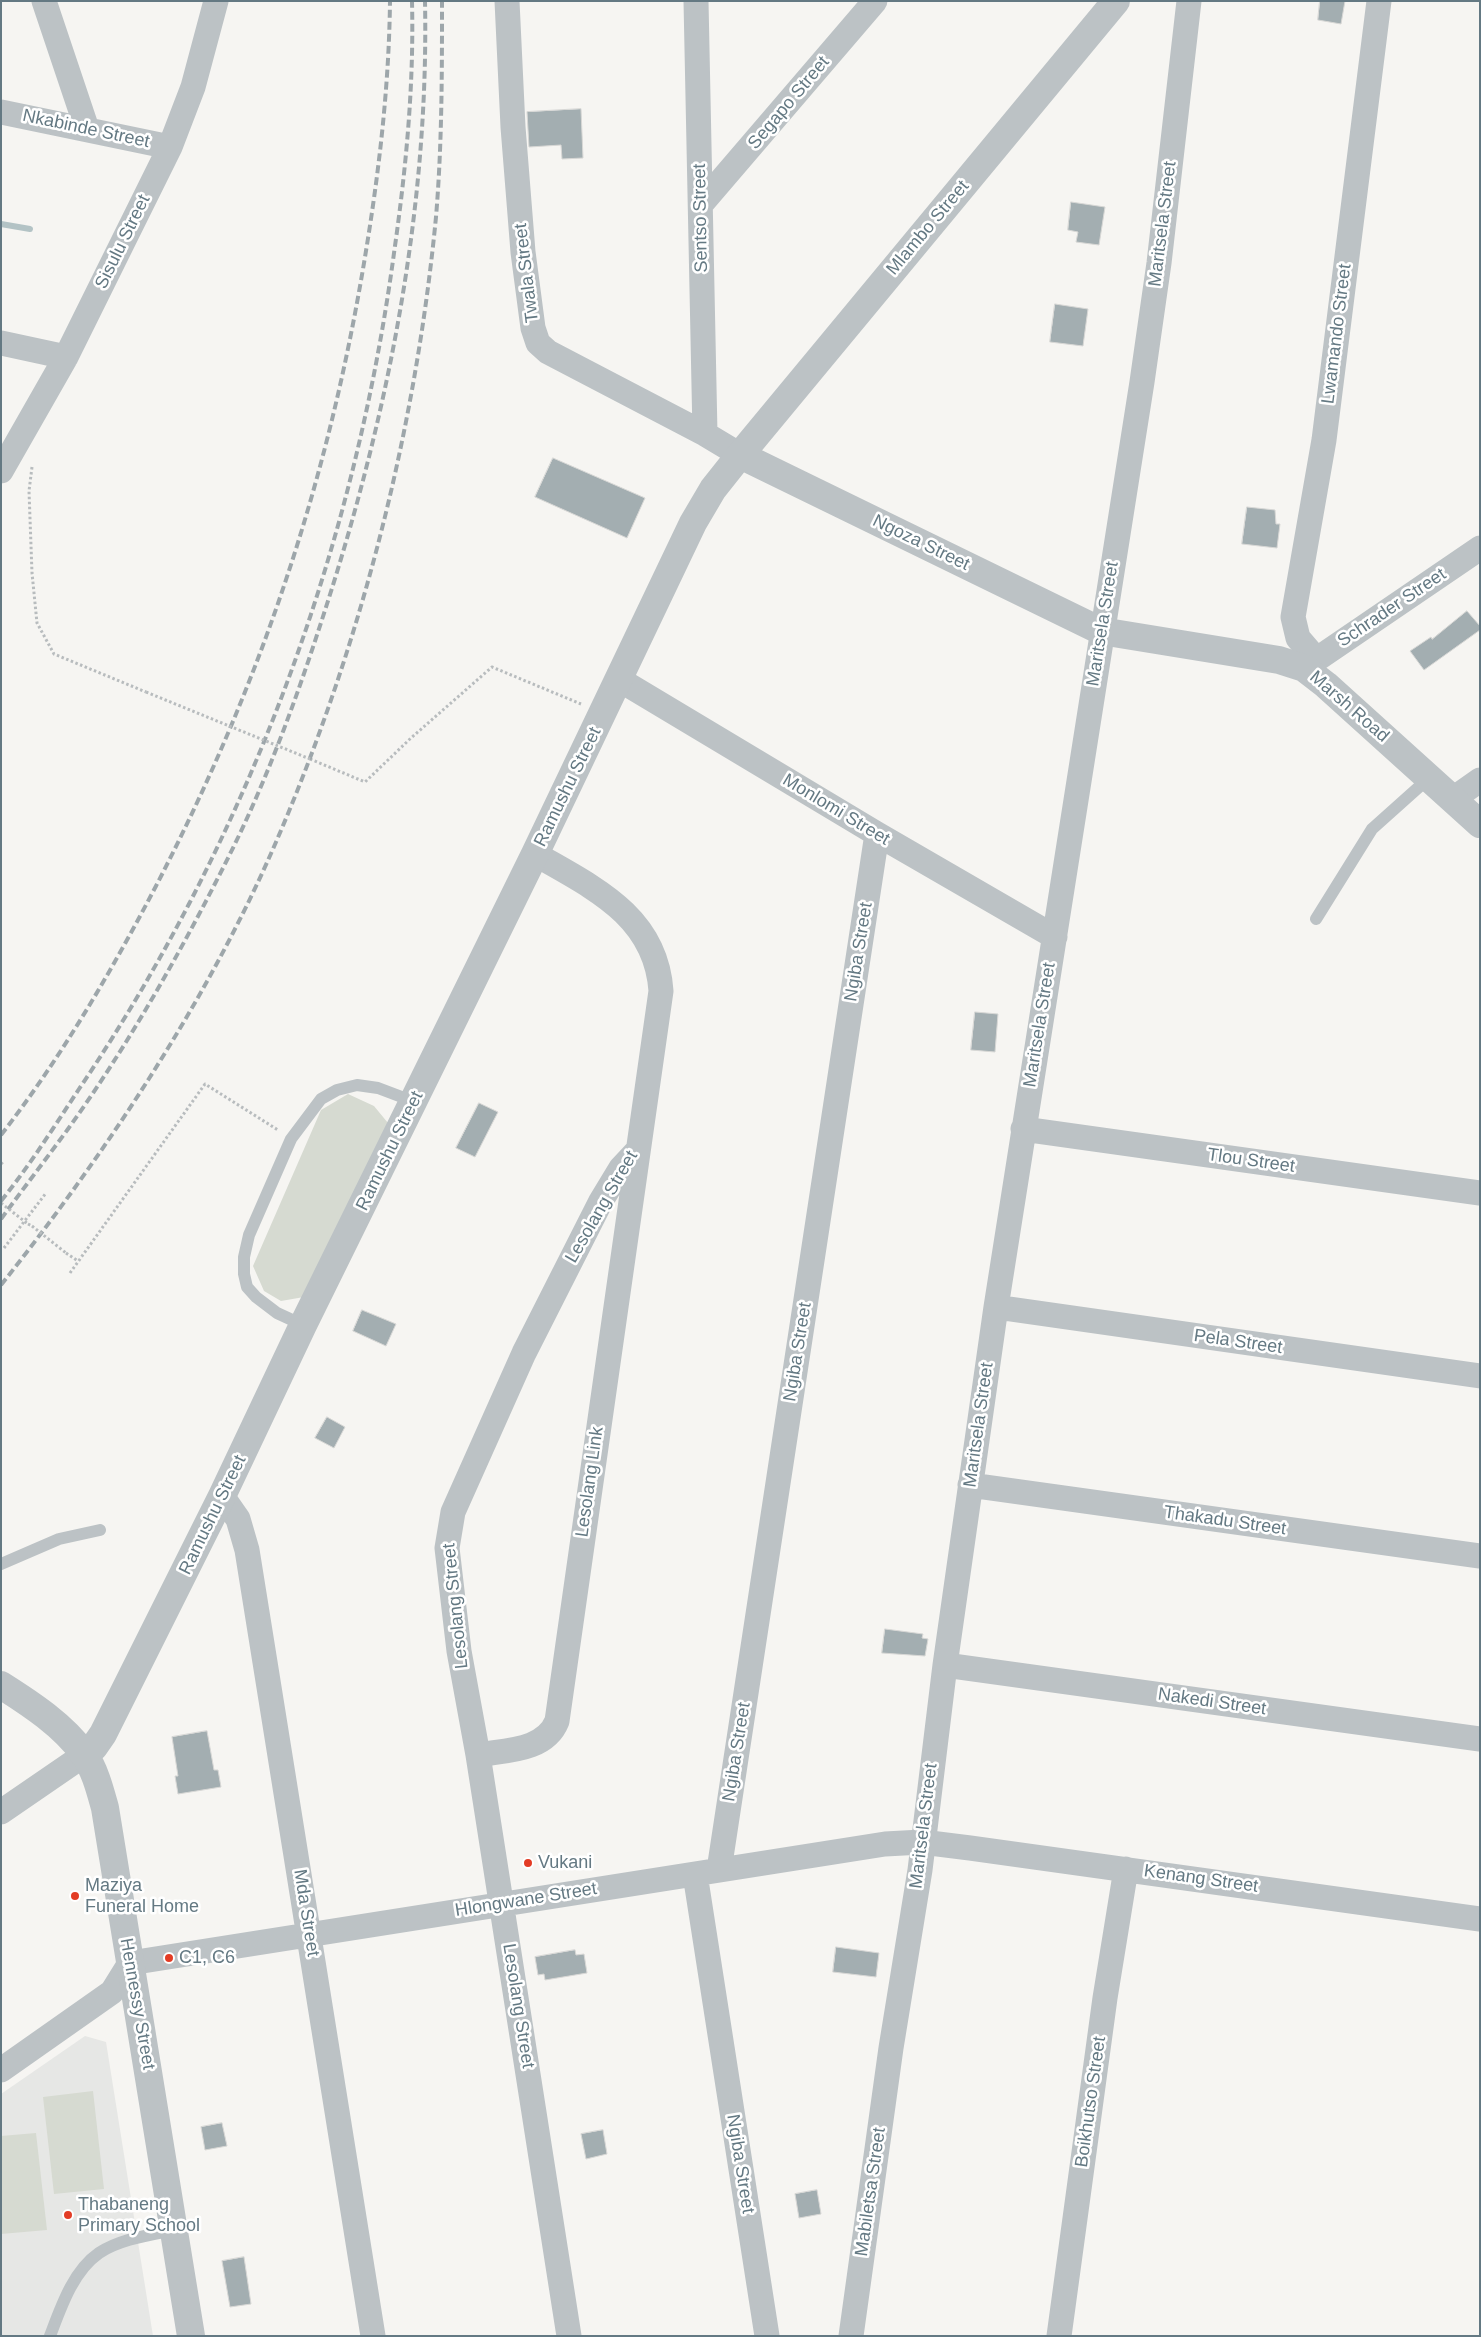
<!DOCTYPE html>
<html>
<head>
<meta charset="utf-8">
<style>
	body { margin:0 }
	#map { position:relative; width:1481px; height:2337px; overflow:hidden; background:#f6f5f2; font-family:Helvetica,sans-serif }
	canvas { display:block }
	.frame { position:absolute; inset:0; border:2px solid #647983; pointer-events:none }
</style>
</head>
<body>
<div id="map">
<canvas width="1481" height="2337"></canvas>
<div class="frame"></div>
</div>
<script>
const g = document.querySelector('canvas').getContext('2d');
g.lineJoin = 'round';
function paint(path, color) {
  g.fillStyle = color;
  g.fill(path, 'evenodd');
}
function strokePath(path, color, width, dash) {
  g.strokeStyle = color;
  g.lineWidth = width;
  g.lineCap = dash ? 'butt' : 'round';
  g.setLineDash(dash || []);
  g.stroke(path);
}
function write(font, color, halo, rows, align = 'center') {
  g.font = font + ' Helvetica,sans-serif';
  g.lineWidth = 5;
  g.setLineDash([]);
  g.textBaseline = 'middle';
  g.strokeStyle = halo;
  g.fillStyle = color;
  for (const [text, x, y, turn = 0] of rows) {
    g.save();
    g.translate(x, y);
    g.rotate((+turn || 0) * Math.PI / 180);
    g.textAlign = isNaN(turn) ? turn : align;
    if (halo) g.strokeText(text, 0, 0);
    g.fillText(text, 0, 0);
    g.restore();
  }
}
paint(new Path2D(`
	M85 2036 106 2042 153 2336H1V2094Z`), '#e6e7e5');
paint(new Path2D(`
	M348 1094 374 1106 388 1123 304 1297 281 1301 264 1291 253 1266 321 1110Z
	M93 2091 104 2189 54 2194 43 2097Z
	M36 2133 47 2230 1 2234V2136Z`), '#d6dad1');
strokePath(new Path2D(`
	M1 224 30 229`), '#b3c3c5', 6);
const building = new Path2D(`
	M1320 1H1345L1341 24 1318 20Z
	M581 109 583 158 562 159 561 145 529 147 527 112Z
	M1071 202 1105 207 1099 245 1076 242 1078 232 1068 230Z
	M1055 304 1088 309 1083 346 1050 342Z
	M553 458 645 498 627 538 535 497Z
	M1247 507 1275 510 1276 524H1280L1277 548 1242 544Z
	M1467 611 1480 626V630L1424 670 1410 651 1431 637 1432 639Z
	M975 1012 998 1014 995 1052 971 1050Z
	M479 1103 498 1112 475 1157 456 1148Z
	M362 1310 396 1324 386 1346 353 1331Z
	M327 1417 345 1427 334 1448 315 1438Z
	M885 1629 923 1634 922 1638 928 1639 925 1656 882 1653Z
	M207 1731 214 1770H218L221 1787 178 1794 175 1776H178L172 1737Z
	M836 1947 879 1953 876 1977 833 1972Z
	M575 1950 576 1955 584 1954 587 1973 545 1980 544 1974 538 1975 535 1957Z
	M222 2123 227 2146 205 2150 201 2127Z
	M603 2130 607 2154 586 2159 581 2134Z
	M817 2190 821 2214 799 2218 795 2194Z
	M244 2257 251 2304 230 2307 222 2261Z`);
paint(building, '#a3aeb1');
strokePath(building, '#d7d7d5', 1);
strokePath(new Path2D(`
	M32 467 29 491 32 573 37 623 54 654 146 692
	M310 759 365 782 411 738 492 667 581 704
	M1 1164 3 1162
	M28 1224 32 1226
	M4 1248 46 1193
	M66 1253 78 1261
	M70 1273 205 1084 278 1130`), '#b8bcbe', 3, [2.5, 2.5]);
strokePath(new Path2D(`
	M1316 919 1372 829 1429 778
	M303 1325 277 1313 256 1297 247 1287 244 1274V1257L249 1235 291 1139 321 1099 337 1090 357 1085 378 1088 415 1102
	M1 1564 59 1539 100 1530
	M50 2336C61 2307 73 2271 99 2253 120 2239 150 2235 174 2230`), '#bcc2c5', 12);
strokePath(new Path2D(`
	M44 1 87 129
	M507 1 513 127 523 252 533 328 538 343 548 352 705 434 740 455
	M696 1 705 434
	M1 112 170 147
	M702 203 875 1
	M1 343 66 357
	M1 471 66 357 170 147 193 87 216 1
	M1316 659 1298 638 1293 617 1324 440 1379 1
	M1304 668 1480 548
	M620 680 877 834 1055 937
	M1453 799 1480 780
	M1023 1129 1480 1193
	M996 1307 1480 1376
	M970 1485 1480 1556
	M222 1496 238 1519 247 1550 373 2336
	M945 1665 1480 1739
	M478 1755C506 1750 545 1751 557 1721L661 991C656 916 594 888 535 854
	M1 1812 84 1755
	M719 1870 877 834
	M695 1874 767 2336
	M1 2070 112 1992 130 1963 885 1844 922 1842 970 1848 1480 1919
	M569 2336 478 1755 459 1651 447 1548 453 1512 524 1353 601 1201 621 1168 636 1152
	M851 2336 891 2048 920 1870 945 1665 996 1307 1142 382 1159 263 1189 1
	M1059 2336 1105 1998 1126 1869`), '#bcc2c5', 25);
strokePath(new Path2D(`
	M740 455 1101 631 1279 660 1304 668 1326 685 1480 824
	M1 1685C31 1704 63 1725 84 1754 95 1770 100 1790 105 1808L191 2336
	M84 1755 94 1747 103 1734 222 1496 303 1325 535 854 693 523 713 489 740 455 1116 1`), '#bcc2c5', 28);
strokePath(new Path2D(`
	M1 1135C61 1058 111 972 156 886 261 683 328 482 365 257 379 172 389 87 390 1
	M1 1201C30 1165 54 1127 79 1089 247 840 354 551 394 253 406 169 414 86 412 1
	M1 1219C23 1189 46 1159 68 1129 129 1044 182 950 229 856 269 776 300 689 327 604 389 410 429 206 425 1
	M1 1285C106 1153 205 1004 273 849 360 649 415 434 436 217 442 145 442 73 442 1`), '#9da6aa', 4, [8, 4]);
strokePath(new Path2D(`
	M146 692 310 759
	M1 1203 28 1224
	M32 1226 66 1253`), '#b8bcbe', 3, [2.5, 2.5]);
for (const [x, y, r, color] of [
	[528,1863,5,"#e33c25"],
	[75,1896,5,"#e33c25"],
	[169,1958,5,"#e33c25"],
	[68,2215,5,"#e33c25"]
]) {
  const dot = new Path2D();
  dot.arc(x, y, r, 0, 2 * Math.PI);
  g.fillStyle = color;
  g.fill(dot);
  strokePath(dot, '#fff', 2);
}
write('18px', '#647983', '#fff', [
	["Segapo Street",789,103,-50],
	["Nkabinde Street",86,129,12],
	["Sentso Street",701,218,-91],
	["Maritsela Street",1163,224,-83],
	["Mlambo Street",928,228,-50],
	["Sisulu Street",123,242,-64],
	["Twala Street",527,273,-97],
	["Lwamando Street",1337,334,-83],
	["Ngoza Street",921,543,26],
	["Schrader Street",1392,608,-34],
	["Maritsela Street",1103,624,-81],
	["Marsh Road",1349,707,41],
	["Ramushu Street",568,787,-64],
	["Monlomi Street",836,810,31],
	["Ngiba Street",859,952,-81],
	["Maritsela Street",1040,1025,-81],
	["Ramushu Street",390,1151,-64],
	["Tlou Street",1251,1161,8],
	["Lesolang Street",602,1207,-60],
	["Pela Street",1238,1342,8],
	["Ngiba Street",798,1352,-81],
	["Maritsela Street",979,1425,-82],
	["Lesolang Link",590,1482,-82],
	["Ramushu Street",213,1515,-64],
	["Thakadu Street",1225,1521,8],
	["Lesolang Street",456,1606,-96],
	["Nakedi Street",1212,1702,8],
	["Ngiba Street",737,1752,-81],
	["Maritsela Street",924,1826,-83],
	["Kenang Street",1201,1879,8],
	["Hlongwane Street",526,1900,-9],
	["Mda Street",306,1913,81],
	["Hennessy Street",137,2004,80],
	["Lesolang Street",518,2006,81],
	["Boikhutso Street",1091,2102,-82],
	["Ngiba Street",740,2164,81],
	["Mabiletsa Street",871,2192,-82]
]);
write('18px', '#647983', '#fff', [
	["Vukani",538,1863],
	["Maziya",85,1886],
	["Funeral Home",85,1907],
	["C1, C6",179,1958],
	["Thabaneng",78,2205],
	["Primary School",78,2226]
], 'left');
</script>
</body>
</html>
